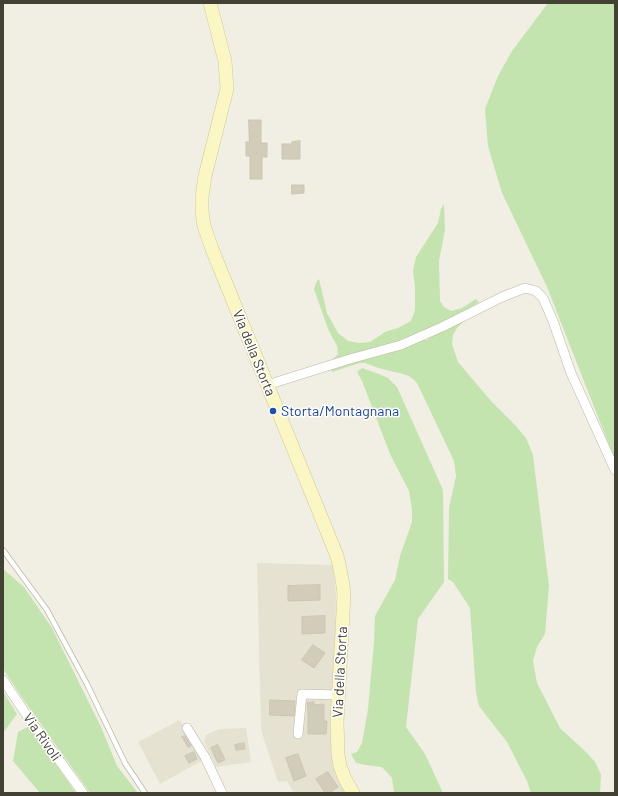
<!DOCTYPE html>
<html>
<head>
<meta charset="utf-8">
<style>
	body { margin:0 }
	#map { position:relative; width:618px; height:796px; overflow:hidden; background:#f1efe4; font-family:Barlow,sans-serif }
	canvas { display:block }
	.frame { position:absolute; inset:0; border:4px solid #434034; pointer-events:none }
</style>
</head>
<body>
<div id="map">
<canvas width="618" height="796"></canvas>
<div class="frame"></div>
</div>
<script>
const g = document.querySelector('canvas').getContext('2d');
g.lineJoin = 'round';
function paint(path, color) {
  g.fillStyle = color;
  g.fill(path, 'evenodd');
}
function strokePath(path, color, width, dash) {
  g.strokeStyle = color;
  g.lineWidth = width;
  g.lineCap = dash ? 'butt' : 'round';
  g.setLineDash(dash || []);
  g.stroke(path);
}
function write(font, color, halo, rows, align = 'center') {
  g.font = font + ' Barlow,sans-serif';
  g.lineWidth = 3;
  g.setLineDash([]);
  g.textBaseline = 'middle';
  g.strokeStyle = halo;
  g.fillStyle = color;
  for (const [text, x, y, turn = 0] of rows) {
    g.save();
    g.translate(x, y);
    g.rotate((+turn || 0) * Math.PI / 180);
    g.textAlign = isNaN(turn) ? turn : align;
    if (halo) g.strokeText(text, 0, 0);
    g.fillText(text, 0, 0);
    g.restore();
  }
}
paint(new Path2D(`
	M257 563 333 565 336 595 333 715 347 793H294L287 781 278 782 261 730Z
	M180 720 203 760 160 784 138 742Z
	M246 728 251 762 216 767 204 742 206 735 219 729Z`), '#e5e2d2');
paint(new Path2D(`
	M548 3H615V460L576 361 547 287 502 193 488 146 485 109 498 76 512 51Z
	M444 204 445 230 439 261 440 301 444 307 451 311 462 308 476 299 479 302 470 308 425 330 388 346 331 361 338 354 337 346 328 329 314 289 317 281 319 279 327 313 338 333 348 341 360 343 370 342 385 332 398 328 411 321 415 310V286L413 271 416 257 438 223 441 209Z
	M464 321 457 328 453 335 452 344 458 362 491 401 516 426 526 438 533 455 549 586 545 634 537 647 533 661 537 683 560 728 587 753 595 762 601 774 600 793H531L527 781 507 742 479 706 476 692 470 608 453 582 448 579 449 508 456 476 454 461 417 383C408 373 401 374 390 371 381 369 373 366 365 363H360L332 372 331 368 419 340H427L437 332Z
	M362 368 379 374 388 378 397 387 443 490 444 582 418 619 406 727 425 754 443 793H415L414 792 412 793H394L392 778 382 767 366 765 356 763 351 754 357 752 362 743 368 709 374 642 375 616 395 580 400 556 412 522V510L409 491 390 454 362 381 357 372Z
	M3 569 24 587 52 628 101 727 117 766 138 793H90L23 699 3 669Z
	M3 691 17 714 3 733Z
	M29 726 76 793H40L13 761 18 732Z`), '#c3e4ae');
const building = new Path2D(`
	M249 120H261V143H267V157H262V179H250V156H246V142H249Z
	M300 141V159H282V144H292V142Z
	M292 185H304V193L292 194Z
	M320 585V600L288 601V586Z
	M325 616V633L302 634V617Z
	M313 645 325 653 314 668 302 660Z
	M270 700 295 701 294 716 270 715Z
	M314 702V705L324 704V721H327L326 734H308V712L307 703Z
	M185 736 191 746 188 747 182 737Z
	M244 743 245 749 236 750 235 745Z
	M218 745 225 760 218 763 211 748Z
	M194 752 197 759 189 763 185 756Z
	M298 754 306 776 294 781 286 758Z
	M328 772 338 787 329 793H325L316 779Z`);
paint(building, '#d2cdba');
strokePath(building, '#ccc6ae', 1);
const lane = new Path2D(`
	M3 550 47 610 87 684 125 763 145 793`);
const street = new Path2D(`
	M267 385 350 359 401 345 442 327 502 297 525 288 536 291 543 298 553 321 571 373 615 470
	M3 680 30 720 83 793
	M187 728 205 757 222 793
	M298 734 302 694 339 695`);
const secondary = new Path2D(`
	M210 3 225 61 227 89 205 176 202 197V212L204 226 212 249 337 556C340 569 343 581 344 594L337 722 338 754 340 766 345 779 353 793`);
strokePath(lane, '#bcb8a7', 6);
strokePath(street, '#bcb8a7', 10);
strokePath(secondary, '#cfc996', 14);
strokePath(lane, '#fff', 4.5);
strokePath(street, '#fff', 9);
strokePath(secondary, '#fbf7c4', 13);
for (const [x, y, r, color] of [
	[273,411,4,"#1a4fb4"]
]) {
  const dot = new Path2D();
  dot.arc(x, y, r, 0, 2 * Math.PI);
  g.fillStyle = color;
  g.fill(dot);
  strokePath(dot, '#fff', 1.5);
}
write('14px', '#434034', '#fff', [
	["Via della Storta",254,353,68],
	["Via della Storta",340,672,-87],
	["Via Rivoli",42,737,55]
]);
write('14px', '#164399', '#fff', [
	["Storta/Montagnana",281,411]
], 'left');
</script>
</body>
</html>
